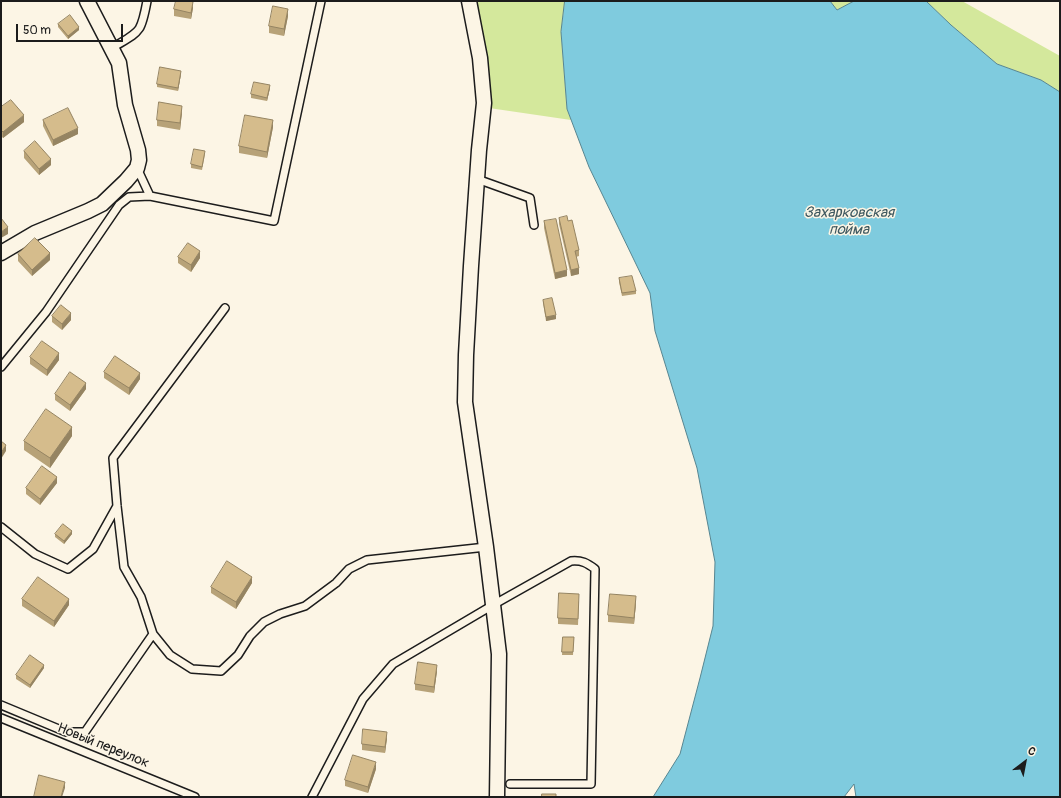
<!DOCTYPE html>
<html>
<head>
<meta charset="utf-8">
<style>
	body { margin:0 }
	#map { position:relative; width:1061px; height:798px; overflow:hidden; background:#fcf5e5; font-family:Pangolin,sans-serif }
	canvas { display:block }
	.frame { position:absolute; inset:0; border:2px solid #1c1c1c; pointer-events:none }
	.north { position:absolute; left:1005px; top:742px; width:40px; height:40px; -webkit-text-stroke:3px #fcf5e5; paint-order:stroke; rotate:32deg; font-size:11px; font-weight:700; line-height:16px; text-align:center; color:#1c1c1c }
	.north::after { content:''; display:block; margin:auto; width:14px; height:18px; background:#1c1c1c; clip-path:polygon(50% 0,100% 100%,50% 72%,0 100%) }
	.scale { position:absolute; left:16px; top:24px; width:107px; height:18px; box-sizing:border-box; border:2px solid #1c1c1c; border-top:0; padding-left:5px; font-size:12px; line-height:14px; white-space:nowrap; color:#1c1c1c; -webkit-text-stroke:3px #fcf5e5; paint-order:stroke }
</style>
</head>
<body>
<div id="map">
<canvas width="1061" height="798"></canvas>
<div class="frame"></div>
<div class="north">С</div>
<div class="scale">50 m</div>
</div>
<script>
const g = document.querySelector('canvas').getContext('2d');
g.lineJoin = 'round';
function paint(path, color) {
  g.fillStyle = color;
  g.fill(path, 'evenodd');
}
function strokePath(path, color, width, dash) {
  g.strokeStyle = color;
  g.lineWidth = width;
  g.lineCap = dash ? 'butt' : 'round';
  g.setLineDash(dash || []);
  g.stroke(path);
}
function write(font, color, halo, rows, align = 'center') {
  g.font = font + ' Pangolin,sans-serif';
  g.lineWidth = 3;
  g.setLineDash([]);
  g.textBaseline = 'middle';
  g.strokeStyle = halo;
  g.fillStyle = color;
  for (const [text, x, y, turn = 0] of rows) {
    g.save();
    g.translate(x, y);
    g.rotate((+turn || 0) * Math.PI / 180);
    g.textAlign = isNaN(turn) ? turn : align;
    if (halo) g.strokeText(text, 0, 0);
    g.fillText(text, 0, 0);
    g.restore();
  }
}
paint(new Path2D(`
	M475 1H565L561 32 567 109 571 120 489 108 485 44Z
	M830 1H854L837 10Z
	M926 1H962L1060 56V92L1041 80 997 64 951 25Z`), '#d4e89c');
const water = new Path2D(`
	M565 1H830L837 10 854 1H926L951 25 997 64 1041 80 1060 92V797H856L854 784 844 797H653L680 754 700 678 713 626 715 562 697 468 655 331 650 293 589 167 567 109 561 32Z`);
paint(water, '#7fcbde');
strokePath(water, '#578590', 1);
const lane = new Path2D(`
	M112 48C140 31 141 34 147 1
	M137 168 150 196
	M477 179 530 198 534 225
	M1 367 46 312 119 205 129 197 150 196 274 221 321 1
	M1 527 35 554 68 569 93 549 117 506
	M153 634 141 597 124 567 117 506 113 458 225 308
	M1 705 66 732H85L153 634 170 655 192 669 221 671 238 655 250 636 264 622 280 614 305 606 336 583 349 569 367 560 486 547
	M1 718 195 797
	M312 797 363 699 393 664 493 605 571 561C582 560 587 563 595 569L591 784H510`);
const street = new Path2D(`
	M469 1 480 58 484 103 479 150 471 266 466 355 465 402 486 547 499 654 497 797
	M1 253 35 233 88 211 102 204 126 181 137 168 139 160 138 150 125 105 119 63 87 1`);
strokePath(lane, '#1c1c1c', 10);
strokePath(street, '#1c1c1c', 17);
strokePath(lane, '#fcf5e5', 7);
strokePath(street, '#fcf5e5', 14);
paint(new Path2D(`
	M193 8 191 19 174 16V9Z
	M288 16 284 36 269 33V26Z
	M58 24 79 30 68 39 58 27Z
	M181 74 178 91 157 87V84Z
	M270 88 267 101 251 98V94Z
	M1 107 24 122 3 138 1 136Z
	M182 112 180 130 157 126V120Z
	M43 120 78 134 53 146 43 126Z
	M273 127 267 158 239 153V146Z
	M24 151 51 165 39 175 24 158Z
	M205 154 202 170 191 168V164Z
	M559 218 568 221 579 250V256L576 257 579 274 571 276 559 224Z
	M544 221 567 276 555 279 544 228Z
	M18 254 50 260 32 276 18 261Z
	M178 257 200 258 191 272 178 263Z
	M619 278 636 291V294L622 296 619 282Z
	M543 300 556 319 546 321 543 303Z
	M52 316 71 320 62 330 52 322Z
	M30 357 59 360 47 376 30 364Z
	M104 372 140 379 129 395 104 378Z
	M86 389 70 411 55 400V394Z
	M72 436 50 468 24 450V441Z
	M57 483 40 505 26 494V488Z
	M55 534H72L64 544 55 537Z
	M252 583 236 609 211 593V587Z
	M22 599 69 605 54 627 22 606Z
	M579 601 578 625 558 624V618Z
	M636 603 634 624 608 622V615Z
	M563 637H574L573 655H562Z
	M44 668 30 688 16 679V675Z
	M437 671 434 693 415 690V684Z
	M387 738 385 753 362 750V744Z
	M376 769 368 793 345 786V780Z`), '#b7a278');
paint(new Path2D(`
	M193 2V8L191 19V13Z
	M288 9V16L284 36V29Z
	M79 27V30L68 39V36Z
	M181 71V74L178 91V88Z
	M270 85V88L267 101V98Z
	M182 106V112L180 130V123Z
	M24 115V122L3 138V132Z
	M273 120V127L267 158V152Z
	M78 128V134L53 146V140Z
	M51 159V165L39 175V169Z
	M8 227V234L1 238V232Z
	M200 251V258L191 272V265Z
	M50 253V260L32 276V270Z
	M579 268V274L571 276V270Z
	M567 270V276L555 279V273Z
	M71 313V320L62 330V324Z
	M556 315V319L546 321V317Z
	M59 353V360L47 376V370Z
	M140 373V379L129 395V388Z
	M86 383V389L70 411V405Z
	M72 427V436L50 468V458Z
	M6 445V451L1 459V453Z
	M57 477V483L40 505V499Z
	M72 531V534L64 544V541Z
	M252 577V583L236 609V602Z
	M636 596V603L634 624V618Z
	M69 599V605L54 627V621Z
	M44 665V668L30 688V685Z
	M437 665V671L434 693V687Z
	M387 732V738L385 753V747Z
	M376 762V769L368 793V787Z
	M65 782V788L62 797H61Z`), '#958462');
const building = new Path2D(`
	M176 1H190L193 2 191 13 174 9Z
	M273 6 288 9 284 29 269 26Z
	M70 15 79 27 68 36 58 24Z
	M160 67 181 71 178 88 157 84Z
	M254 82 270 85 267 98 251 94Z
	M11 100 24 115 3 132 1 130V107Z
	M159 102 182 106 180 123 157 120Z
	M68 108 78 128 53 140 43 120Z
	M245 115 273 120 267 152 239 146Z
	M35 141 51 159 39 169 24 151Z
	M194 149 205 151 202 167 191 164Z
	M567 216 568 221 572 220 579 250 575 251 579 268 571 270 559 218Z
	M1 218 8 227 1 232Z
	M556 219 567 270 555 273 544 221Z
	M35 238 50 253 32 270 18 254Z
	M188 243 200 251 191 265 178 257Z
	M632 276 636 291 622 293 619 278Z
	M552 298 556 315 546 317 543 300Z
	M61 305 71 313 62 324 52 316Z
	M42 341 59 353 47 370 30 357Z
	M115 356 140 373 129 388 104 372Z
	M70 372 86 383 70 405 55 394Z
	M46 409 72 427 50 458 24 441Z
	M1 441 6 445 1 453Z
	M42 466 57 477 40 499 26 488Z
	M63 524 72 531 64 541 55 534Z
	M227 561 252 577 236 602 211 587Z
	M38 577 69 599 54 621 22 599Z
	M559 593 579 594 578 619 558 618Z
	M610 594 636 596 634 618 608 615Z
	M563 637H574L573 652H562Z
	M30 655 44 665 30 685 16 675Z
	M418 662 437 665 434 687 415 684Z
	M363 729 387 732 385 747 362 744Z
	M353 755 376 762 368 787 345 780Z
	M39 775 65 782 61 797H34Z
	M542 794H556V797H542Z`);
paint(building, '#d5bc8c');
strokePath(building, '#958462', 1);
write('14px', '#1c1c1c', '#fcf5e5', [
	["Новый переулок",103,746,22]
]);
write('italic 15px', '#3f5960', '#fcf5e5', [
	["Захарковская",849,213],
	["пойма",849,230]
]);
</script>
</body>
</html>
